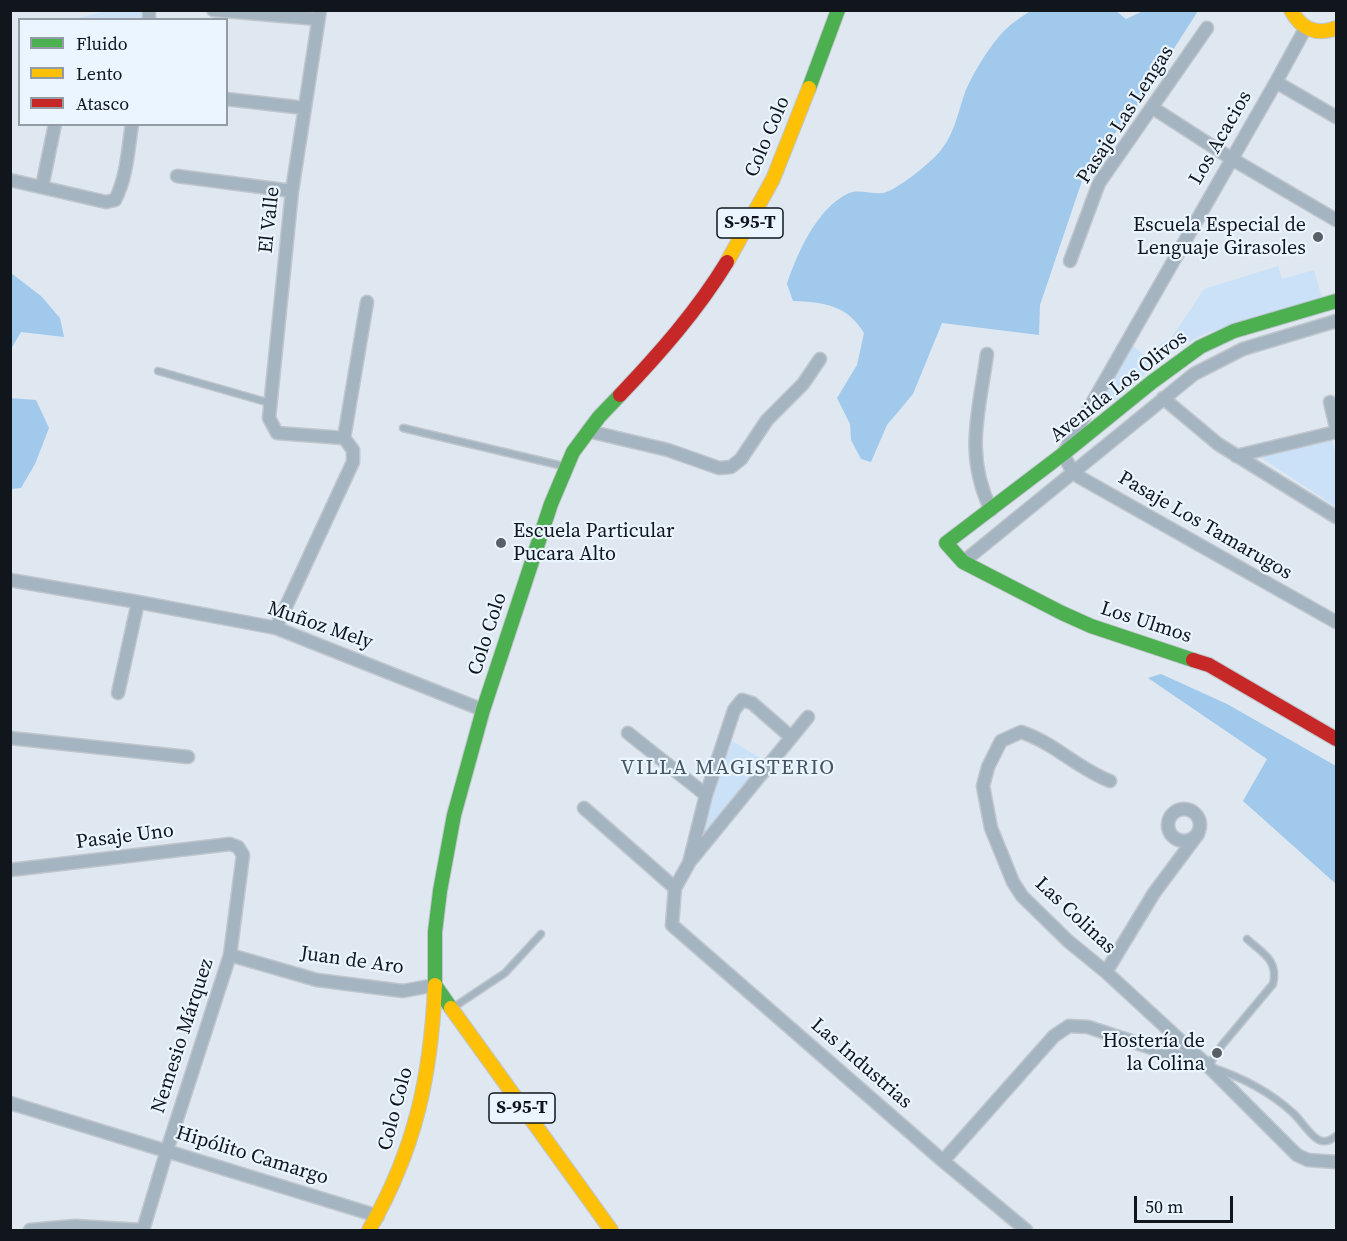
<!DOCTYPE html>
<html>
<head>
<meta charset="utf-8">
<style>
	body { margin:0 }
	#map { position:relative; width:1347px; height:1241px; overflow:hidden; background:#dfe8f1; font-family:"Source Serif 4",serif }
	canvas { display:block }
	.frame { position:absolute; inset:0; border:12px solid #10161b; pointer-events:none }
	.legend { position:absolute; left:18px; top:18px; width:210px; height:108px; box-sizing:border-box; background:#eaf5ff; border:2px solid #939ca4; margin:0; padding:8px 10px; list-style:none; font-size:18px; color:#10161b }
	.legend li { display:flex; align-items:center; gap:12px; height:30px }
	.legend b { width:30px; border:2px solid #939ca4 }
	.scale { position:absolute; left:1134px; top:1196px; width:99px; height:27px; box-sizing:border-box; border:3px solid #10161b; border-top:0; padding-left:8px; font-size:18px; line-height:21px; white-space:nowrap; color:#10161b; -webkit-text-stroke:4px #eaf5ff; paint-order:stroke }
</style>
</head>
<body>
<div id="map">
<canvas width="1347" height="1241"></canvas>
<div class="frame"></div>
<ul class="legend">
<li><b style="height:8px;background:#4caf50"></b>Fluido</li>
<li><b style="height:8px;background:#ffc107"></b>Lento</li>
<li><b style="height:8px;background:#c62828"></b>Atasco</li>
</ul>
<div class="scale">50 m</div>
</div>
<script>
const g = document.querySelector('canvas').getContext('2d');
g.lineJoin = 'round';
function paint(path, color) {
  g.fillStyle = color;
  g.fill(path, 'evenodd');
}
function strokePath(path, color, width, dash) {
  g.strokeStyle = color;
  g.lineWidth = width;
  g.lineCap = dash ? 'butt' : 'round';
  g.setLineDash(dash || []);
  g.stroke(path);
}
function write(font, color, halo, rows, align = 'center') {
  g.font = font + ' "Source Serif 4",serif';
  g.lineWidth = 4.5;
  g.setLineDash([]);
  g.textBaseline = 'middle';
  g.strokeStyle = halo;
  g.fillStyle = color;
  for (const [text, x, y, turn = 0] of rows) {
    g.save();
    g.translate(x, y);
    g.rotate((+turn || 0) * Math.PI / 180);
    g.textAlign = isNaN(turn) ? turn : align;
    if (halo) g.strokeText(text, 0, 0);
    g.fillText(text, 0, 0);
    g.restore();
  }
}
paint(new Path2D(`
	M142 11 141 19H74L107 11Z
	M1278 266 1282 279 1314 270 1322 298 1204 334 1169 353 1115 401 1105 392 1132 345 1144 355 1172 337 1204 289Z
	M1332 440 1336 455V507L1260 457Z
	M732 741 765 761 703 834 718 780Z`), '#cae1f8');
paint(new Path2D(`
	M1032 10 1116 11 1126 19 1143 11H1198L1137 106 1086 169 1040 305 1039 335 942 323 913 394 887 425 871 462 861 459 851 440 850 424 837 398 857 365 864 333C847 305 824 302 793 301L787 284C797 253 817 209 847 194 859 188 872 195 883 193 896 191 933 161 941 150 954 134 958 113 964 95 971 76 991 43 1006 29 1013 22 1023 16 1032 10Z
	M11 273 41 296 60 318 64 337 21 332 11 349Z
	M10 398 36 400 49 428 35 464 21 488 11 489Z
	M1161 674 1227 704 1336 766V884L1243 801 1267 759 1148 678Z`), '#a1c9ec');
const lane = new Path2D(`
	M158 371 270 403
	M403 428 563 466
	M1247 939C1262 953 1279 960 1273 984L1222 1045 1208 1066C1239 1076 1268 1090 1293 1113 1301 1120 1309 1135 1319 1140 1325 1143 1331 1140 1336 1136
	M454 1007 505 973 541 934`);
const street = new Path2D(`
	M213 10 318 19
	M149 20V10
	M1305 29 1276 82 1063 454 1074 474 1336 622
	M1276 82 1336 117
	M226 99 305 108
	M1153 108 1232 159 1336 220
	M177 176 292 191
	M10 180 106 202 115 200C127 177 128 149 132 124
	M42 187 55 124
	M1070 261 1099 183 1207 28
	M987 354C979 412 964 454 991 510
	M1163 398 1218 444 1336 517
	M1330 402 1336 427
	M588 431 668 450 719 468 731 467 741 459 767 420 803 384 820 359
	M344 438 367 302
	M1236 456 1336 432
	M963 562 1194 374 1243 349 1336 321
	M10 580 138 602 276 628 483 710
	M276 628 353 462V450L344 438 277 433 269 418 292 191 320 10
	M118 693 138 602
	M628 733 706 795
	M791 737 752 703 742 700 734 710 706 795 689 863 675 888 672 925 943 1161 1026 1230
	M10 738 188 757
	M1110 781C1078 769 1053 742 1021 732L1001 741 988 767 983 786 991 828 1013 882 1022 896 1068 941 1106 972 1208 1066 1297 1155 1308 1160 1336 1162
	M584 808 675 888
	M1168 825a16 16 0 1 1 32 0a16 16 0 1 1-32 0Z
	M692 859 808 717
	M10 870 230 844 238 847 243 855 230 955 167 1150 143 1230
	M230 955 317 980 403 991 435 985
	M1106 972 1154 893 1198 834
	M10 1103 378 1216
	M943 1161 1054 1036 1069 1026 1088 1027 1201 1064
	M30 1230 75 1226 142 1230`);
const fast = new Path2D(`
	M809 88 838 10
	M1193 660 1091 626 1062 613 963 562 946 543 1063 454 1152 382 1200 347 1234 331 1336 301
	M451 1008 435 985V932L440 891 454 815 483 710 551 504 573 452 599 417 620 395`);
const slow = new Path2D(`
	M1291 10C1301 29 1316 36 1336 28
	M727 262 773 179 809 88
	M451 1008 611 1230
	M369 1230C415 1150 431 1077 435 985`);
const jam = new Path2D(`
	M620 395C659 354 697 311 727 262
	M1193 660 1209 665 1336 739`);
strokePath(lane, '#c0c6cd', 9);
strokePath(street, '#c0c6cd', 15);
strokePath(fast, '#c0c6cd', 16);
strokePath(slow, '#c0c6cd', 16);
strokePath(jam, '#c0c6cd', 16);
strokePath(lane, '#a5b4c1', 6);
strokePath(street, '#a5b4c1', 12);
strokePath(fast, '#4caf50', 14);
strokePath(slow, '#ffc107', 14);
strokePath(jam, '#c62828', 14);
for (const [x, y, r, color] of [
	[1318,237,6,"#586066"],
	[501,543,6,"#586066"],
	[1217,1053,6,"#586066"]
]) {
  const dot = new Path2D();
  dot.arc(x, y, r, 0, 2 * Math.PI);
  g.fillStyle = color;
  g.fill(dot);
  strokePath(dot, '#eaf5ff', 2);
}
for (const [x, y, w] of [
	[750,223,66],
	[522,1108,66]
]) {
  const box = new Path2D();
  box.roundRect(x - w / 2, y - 15, w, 30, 4.5);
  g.fillStyle = '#eaf5ff';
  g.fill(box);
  strokePath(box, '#10161b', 1.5);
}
write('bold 18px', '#10161b', null, [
	["S-95-T",750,223],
	["S-95-T",522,1108]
]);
write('20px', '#10161b', '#eaf5ff', [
	["Pasaje Las Lengas",1126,115,-57],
	["Colo Colo",768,137,-67],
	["Los Acacios",1221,138,-60],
	["El Valle",270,220,-84],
	["Avenida Los Olivos",1119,387,-38],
	["Pasaje Los Tamarugos",1205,526,30],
	["Los Ulmos",1146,623,18],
	["Muñoz Mely",320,626,19],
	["Colo Colo",488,634,-72],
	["Pasaje Uno",125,837,-7],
	["Las Colinas",1075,916,43],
	["Juan de Aro",352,961,8],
	["Nemesio Márquez",183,1036,-72],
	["Las Industrias",861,1064,41],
	["Colo Colo",396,1109,-75],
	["Hipólito Camargo",252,1156,17]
]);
write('20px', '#10161b', '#eaf5ff', [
	["Escuela Especial de",1306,226],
	["Lenguaje Girasoles",1306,249],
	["Escuela Particular",513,532,"left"],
	["Pucara Alto",513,555,"left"],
	["Hostería de",1205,1042],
	["la Colina",1205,1065]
], 'right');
g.letterSpacing = '1.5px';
write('21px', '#465562', '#eaf5ff', [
	["VILLA MAGISTERIO",728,769]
]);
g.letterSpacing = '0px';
</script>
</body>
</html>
